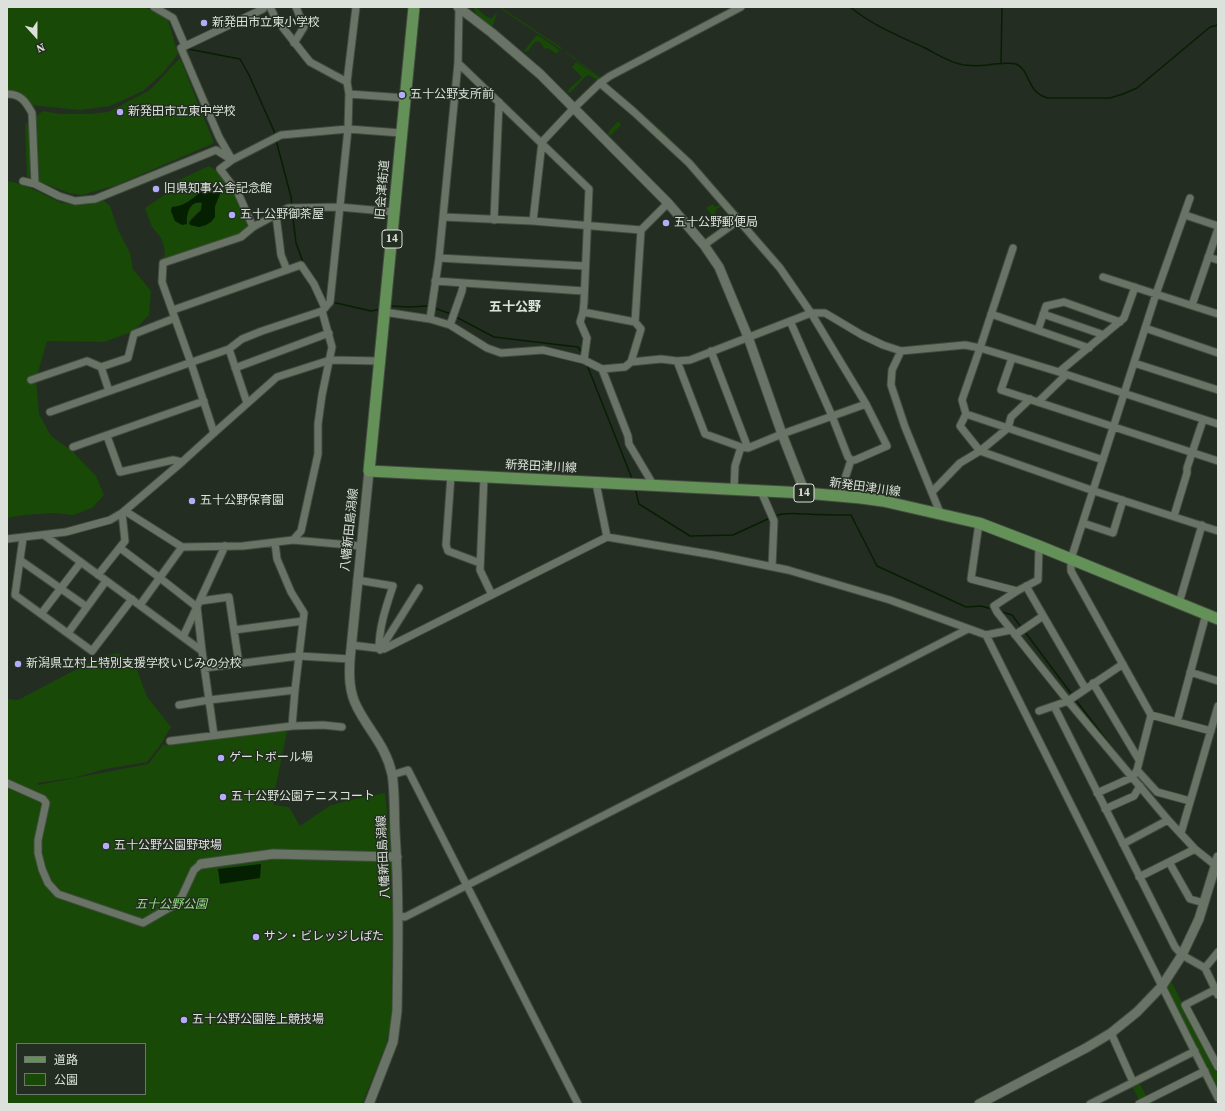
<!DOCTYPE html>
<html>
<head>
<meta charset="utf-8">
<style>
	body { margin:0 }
	#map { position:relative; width:1225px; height:1111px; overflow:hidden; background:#242d22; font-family:"Source Serif 4","Noto Sans JP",serif }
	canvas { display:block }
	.frame { position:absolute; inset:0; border:8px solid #dce2db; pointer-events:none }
	.legend { position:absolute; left:16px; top:1043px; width:130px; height:52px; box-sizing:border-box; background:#242d22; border:1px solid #6e756c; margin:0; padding:5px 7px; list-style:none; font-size:12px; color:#dce2db }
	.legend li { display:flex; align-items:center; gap:8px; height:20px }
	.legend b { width:20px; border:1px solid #6e756c }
	.north { position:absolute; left:16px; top:16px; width:40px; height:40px; -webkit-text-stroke:3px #242d22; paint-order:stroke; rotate:159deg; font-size:11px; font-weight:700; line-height:16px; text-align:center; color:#dce2db }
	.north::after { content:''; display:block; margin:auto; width:14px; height:18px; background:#dce2db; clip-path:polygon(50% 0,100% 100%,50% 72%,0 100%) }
</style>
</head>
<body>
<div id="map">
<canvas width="1225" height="1111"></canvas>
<div class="frame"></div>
<ul class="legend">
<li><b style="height:5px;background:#649158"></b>道路</li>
<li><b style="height:11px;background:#184907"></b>公園</li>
</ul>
<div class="north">N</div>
</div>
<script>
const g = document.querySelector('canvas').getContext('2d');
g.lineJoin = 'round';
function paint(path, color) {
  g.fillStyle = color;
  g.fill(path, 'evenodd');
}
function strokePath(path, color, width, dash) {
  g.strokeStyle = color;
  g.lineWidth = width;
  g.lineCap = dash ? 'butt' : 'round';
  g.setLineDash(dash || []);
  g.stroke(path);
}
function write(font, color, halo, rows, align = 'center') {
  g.font = font + ' "Source Serif 4","Noto Sans JP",serif';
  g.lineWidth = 3;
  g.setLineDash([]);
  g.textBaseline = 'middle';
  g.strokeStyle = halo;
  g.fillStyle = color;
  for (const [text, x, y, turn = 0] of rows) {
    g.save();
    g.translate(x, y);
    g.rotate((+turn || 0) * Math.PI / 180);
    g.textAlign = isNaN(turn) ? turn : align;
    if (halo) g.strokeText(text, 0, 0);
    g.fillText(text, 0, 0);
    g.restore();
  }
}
paint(new Path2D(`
	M7 7H144L160 14 168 20 178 54 163 73 143 91 110 106 80 110 30 105 7 90Z
	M473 7C479 7 479 11 483 14 485 16 488 17 491 19L497 13 492 28 478 17Z
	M498 7H500L562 48 561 49Z
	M538 35 559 50 558 53H555L548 48 545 49 540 42C531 40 532 50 526 52L524 51 535 37Z
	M565 51 602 79 599 81 589 75 586 76 571 92 567 93 569 89 582 77 572 67 576 62 595 75 565 52Z
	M180 58 214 143 117 185 82 195 69 193 27 177 25 124 43 111 60 114H90L108 112 150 90Z
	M605 82 662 131 693 162 745 220 743 221 693 164 658 129 605 83Z
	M617 122H619L621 125 610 136 608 134 609 131Z
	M209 166 219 172 236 195 250 226 238 235 162 260V258L165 255 164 247 161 238 152 227 145 208 175 188 177 181ZM211 185 220 187V194L215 206V217L199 227 190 225 191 219 201 210 202 203C190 200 186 214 187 223L175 221 171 211 172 207C188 206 200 194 211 185Z
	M7 181 22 184 62 203 83 204 103 200 110 206 118 230 130 253 133 269 151 291 149 315 134 331 104 342 47 341 36 379 39 414 51 436 72 451 96 476 104 495 92 508 73 515 54 513 24 515 7 518Z
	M713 204 715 207 722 204 734 218 733 221 726 225 728 222H729L732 221V218L721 207 718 208 715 211 716 215H712L706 208Z
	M118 653 135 664 147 697 171 727 159 747 147 762 105 769 73 778 37 783 38 785 148 764 163 745 285 731 287 732 276 785 274 805 289 807 300 826 329 806 350 800 385 793 394 872 391 1022 386 1045 362 1104H7V699L18 700 96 659ZM17 1044H145V1094H17Z
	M1169 977 1218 1074V1095L1164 985Z
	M1139 1082 1150 1104H1141L1132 1086Z`), '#184907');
paint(new Path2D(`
	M216 184 220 187V194L215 206V217L211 222 206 225 199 227 190 225 189 222 201 210 202 203C190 200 186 214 187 224L182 225 175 221 171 211 172 207C192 206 201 186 216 184Z
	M261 864 260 878 220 884 218 869Z`), '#052000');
strokePath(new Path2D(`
	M850 7C872 25 899 36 925 48 937 54 950 63 964 65 974 66 985 66 994 64 1001 64 1009 62 1016 64 1031 70 1026 93 1048 98H1110L1123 94 1137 88 1210 27 1218 25
	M188 49 240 59 249 75 274 131 275 136
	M1001 64 1002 7
	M276 140 291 197 292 206
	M292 210 296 243 303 262
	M332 302 371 311 381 309
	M390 306 410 307 427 306 430 307
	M434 308 451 314
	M456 317 494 337 578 347 582 353
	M587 365 633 481
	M635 488 639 504 690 536 733 535 770 518
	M775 516C786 512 795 514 807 514 822 515 837 515 851 515L877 566 966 607 981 606 992 609
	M999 611 1012 615 1021 627
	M1025 632 1073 696
	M1075 699 1120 758
	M1193 842 1207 854`), '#052000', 1.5);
const street = new Path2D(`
	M154 7 173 18 185 46
	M270 7 276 19 310 62 347 82
	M294 43 304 27 296 7
	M458 63 589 189 584 302 583 312 635 322
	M600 83 634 112 689 163 780 268 811 313 866 404 887 446 855 460H851L848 457 832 416 790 321
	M7 94C21 94 26 102 32 113L35 184
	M349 94 405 98
	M231 158 219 137 181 48 263 9 264 7
	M23 181 35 184 59 196 75 201 95 199 216 150 232 160
	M276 215 281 255 287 270
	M1185 215 1218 226
	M443 217 533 221 641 230
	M494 220 499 102
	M533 221 542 142 573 109 600 83 610 76 741 7
	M253 227 238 193 220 169 232 160 281 135 348 129 401 133
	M704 245 739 220
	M1013 248 980 348 962 400 966 414 960 426 980 451 1094 491 1218 531
	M1208 257 1218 260
	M439 258 585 266
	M1103 277 1218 314
	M435 281 584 291
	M1192 305 1218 229
	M173 310 301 265 314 284 325 308
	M384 312 430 319 450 325 487 348 501 353 543 350 584 360 602 369 628 436 629 444 654 486
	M583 312 580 322 587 338 584 360
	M991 314 1089 348
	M1043 314 1104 335
	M430 319 439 258 458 63 459 8
	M450 325 462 291 463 283
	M1145 328 1218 353
	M1038 330 1046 306 1064 302 1120 322
	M229 349 247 403
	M711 351 748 448
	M901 351 892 370 891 385 905 427 941 515
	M1012 358 1001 390 1218 461
	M677 361 705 434 741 447 748 448 782 434 866 404
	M631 362 641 329 635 322 641 230 668 203
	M1134 363 1218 390
	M101 367 109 391
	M235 368 329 333
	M602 369 625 367 631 362 661 359 677 361 690 360 811 313H825L862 335 883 345 901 351 965 345 980 348 1059 372 1218 424
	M1059 372 1124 318 1135 287
	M31 380 87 361 101 367 128 358 134 334 175 318
	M1038 402 1066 375
	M50 412 229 349 242 339 262 331 322 311 330 302 348 129 349 94 347 82 356 7
	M966 414 1103 460
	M214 433 191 363 162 282 163 263 241 237 253 227 288 208 339 207 394 212
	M107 436 120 472 173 460 182 462
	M73 447 204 401
	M451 475 446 545 448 551 480 563
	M484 477 480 570 492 595
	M596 483 607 537
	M734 490 735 466 741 447
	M761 491 774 521 772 567
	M932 492 960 463 980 451 1008 428 1011 417 1030 399
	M839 497 851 460
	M125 511 182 547 243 546 293 540 361 546
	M1174 516 1187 473V468L1203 420
	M979 523 971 579 1017 591
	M1083 523 1113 533 1123 500
	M44 535 202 651 214 735
	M23 538 15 595 92 651 132 599
	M7 539 66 532 110 520 122 513 182 462 214 433 277 377 330 360 380 361
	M293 540 301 531 318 454V424L322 395 332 347 322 311
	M275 543 277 559 291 592 304 613 295 690 292 726
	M1039 546 1038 580 1017 591 994 606 997 612 1068 701 1168 820 1195 849 1215 865
	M120 548 160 578 197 607 202 651
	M20 560 87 607
	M98 575 125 541 122 513
	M357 580 393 586C386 607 379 627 379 649
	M1026 586 1085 688
	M200 601 229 597 239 664
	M1179 603 1202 525
	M140 605 182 547
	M41 614 81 562
	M234 630 303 621
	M68 633 106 581
	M986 635 1218 1098
	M1015 635 1043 616
	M183 637 225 546
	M351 645 384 649 607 537 714 555 788 570 890 600 986 635 1011 630
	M380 650 419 588
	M204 668 299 656 350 659
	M1190 672 1218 681
	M1093 683 1139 760
	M179 705 209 700 295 690
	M1054 706 1175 947 1182 955 1205 968
	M1039 711 1068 701 1123 664
	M1151 715 1211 731
	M1177 722 1206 614
	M170 741 292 726 323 725 342 727
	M1137 770 1157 792 1190 801
	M392 775 408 770 578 1104
	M7 783 43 799 46 803 38 840V853L42 869 48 883 58 894 143 923 176 904 182 896 194 870 201 864
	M1097 793 1133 777 1137 770 1151 715 1071 571V559L1156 294 1190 198
	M1105 809 1134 796 1140 786
	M1181 833 1218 706
	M1123 844 1168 820
	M1169 862 1190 899 1204 903
	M1139 877 1195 849
	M398 916 405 917 968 629
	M1218 952 1205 968 1218 995
	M1218 988 1185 1005 1218 1067
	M1111 1033 1133 1082
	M1090 1104 1195 1051
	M1139 1104 1205 1071`);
const secondary = new Path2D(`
	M458 7 492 33 540 74 668 203 704 245 719 267 748 337 782 434 805 493
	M369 471 350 659C349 675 349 692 357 707 369 731 386 746 392 774 395 791 394 814 395 832 399 892 398 951 397 1011L393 1042 369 1104
	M201 864 273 854 397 857
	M979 1104 1086 1048 1111 1033 1137 1012 1162 986 1182 955 1199 919 1218 857`);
const primary = new Path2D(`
	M414 7 369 471 805 493 861 498 883 501 979 523 1039 546 1218 619`);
strokePath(street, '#434b41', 9);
strokePath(secondary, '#434b41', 11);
strokePath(primary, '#434b41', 13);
strokePath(street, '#697466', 7);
strokePath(secondary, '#697466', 9);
strokePath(primary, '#649158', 11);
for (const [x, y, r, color] of [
	[204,23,4,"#b5acf8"],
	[402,95,4,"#b5acf8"],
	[120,112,4,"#b5acf8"],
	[156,189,4,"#b5acf8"],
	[232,215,4,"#b5acf8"],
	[666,223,4,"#b5acf8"],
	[192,501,4,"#b5acf8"],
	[18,664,4,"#b5acf8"],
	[221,758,4,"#b5acf8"],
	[223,797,4,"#b5acf8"],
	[106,846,4,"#b5acf8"],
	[256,937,4,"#b5acf8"],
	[184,1020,4,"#b5acf8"]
]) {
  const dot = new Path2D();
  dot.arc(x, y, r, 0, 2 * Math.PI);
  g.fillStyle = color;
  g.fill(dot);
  strokePath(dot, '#242d22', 1.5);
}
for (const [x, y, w] of [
	[392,239,20],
	[804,493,20]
]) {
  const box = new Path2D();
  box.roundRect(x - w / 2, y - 9, w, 18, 3);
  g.fillStyle = '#242d22';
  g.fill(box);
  strokePath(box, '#dce2db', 1);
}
write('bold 11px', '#dce2db', null, [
	["14",392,239],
	["14",804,493]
]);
write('12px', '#dce2db', '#242d22', [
	["新発田市立東小学校",212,23],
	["五十公野支所前",410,95],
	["新発田市立東中学校",128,112],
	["旧県知事公舎記念館",164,189],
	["五十公野御茶屋",240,215],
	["五十公野郵便局",674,223],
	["五十公野保育園",200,501],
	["新潟県立村上特別支援学校いじみの分校",26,664],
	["ゲートボール場",229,758],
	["五十公野公園テニスコート",231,797],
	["五十公野公園野球場",114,846],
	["サン・ビレッジしばた",264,937],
	["五十公野公園陸上競技場",192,1020]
], 'left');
write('12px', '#dce2db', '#242d22', [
	["旧会津街道",383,190,-85],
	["新発田津川線",541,467,3],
	["新発田津川線",865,488,8],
	["八幡新田島潟線",350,530,-84],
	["八幡新田島潟線",384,857,-93]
]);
write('italic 12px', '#98e185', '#242d22', [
	["五十公野公園",171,905]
]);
write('bold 13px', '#dce2db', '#242d22', [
	["五十公野",515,308]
]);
</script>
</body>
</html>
